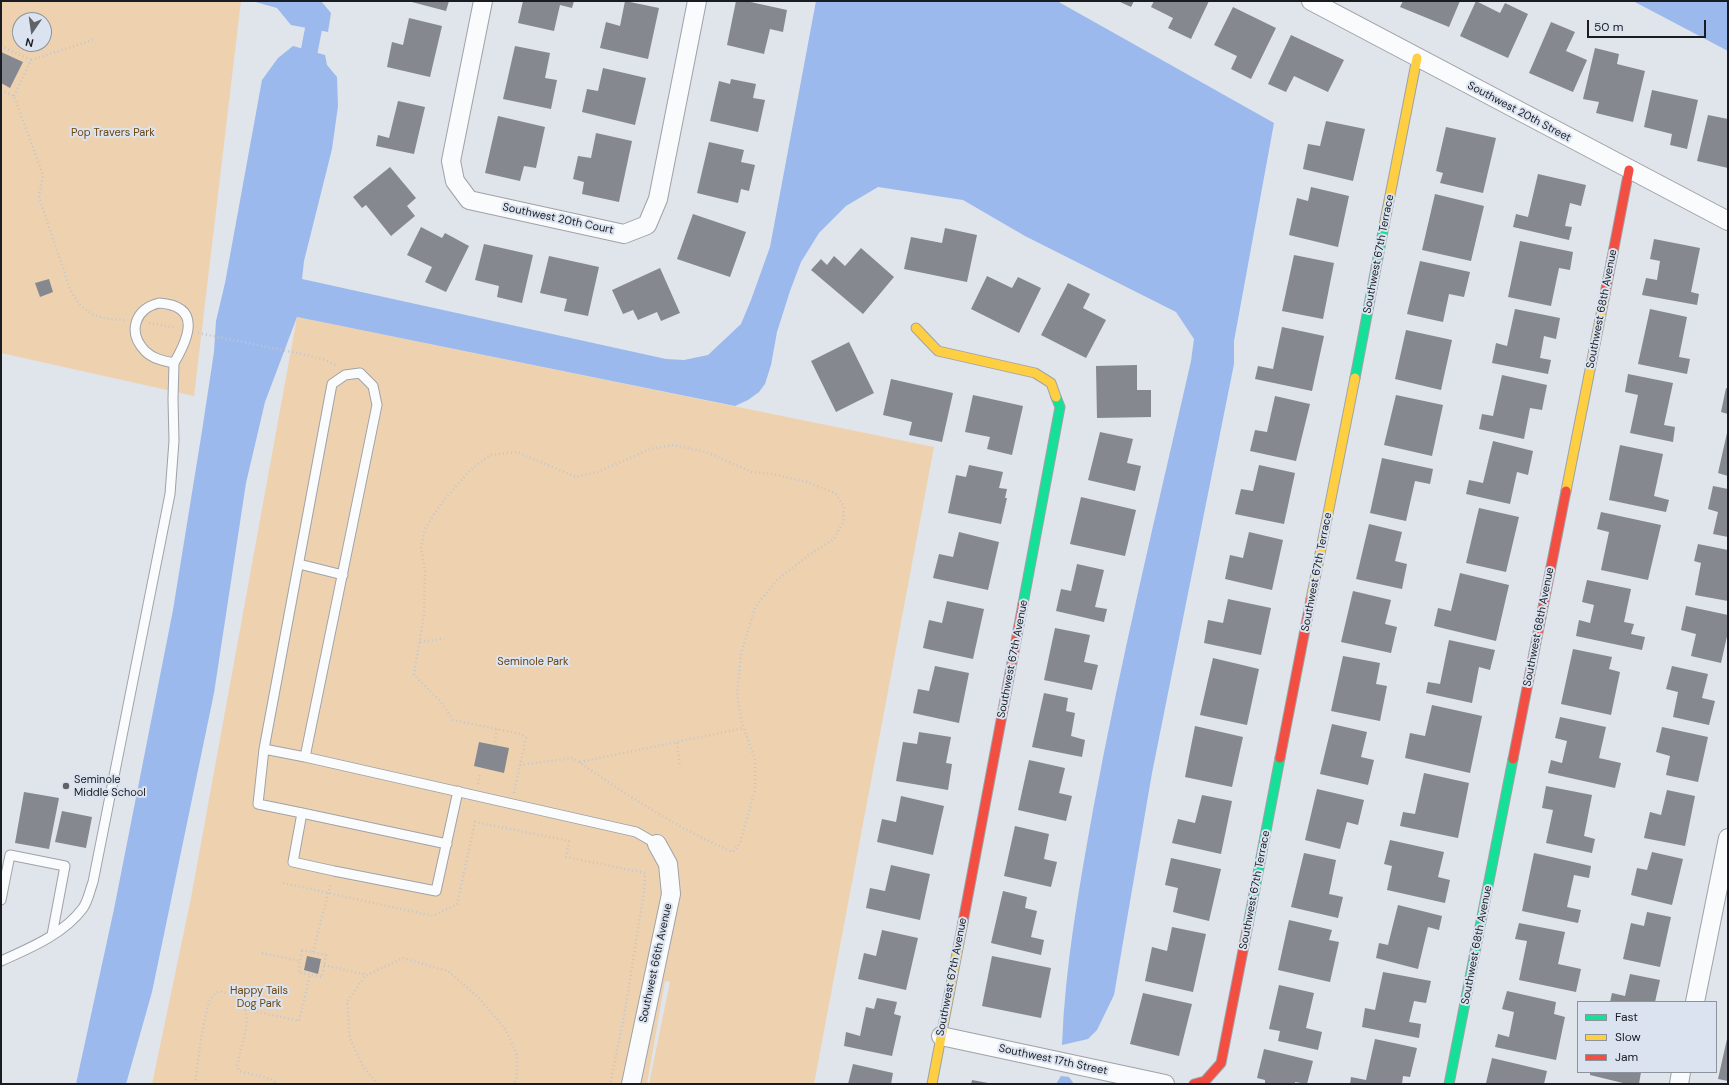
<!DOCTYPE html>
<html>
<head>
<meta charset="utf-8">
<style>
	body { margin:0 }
	#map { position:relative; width:1729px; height:1085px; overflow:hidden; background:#e0e4eb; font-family:"DM Sans",sans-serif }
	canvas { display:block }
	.frame { position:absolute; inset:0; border:2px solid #191c21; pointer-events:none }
	.legend { position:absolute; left:1577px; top:1001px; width:140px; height:72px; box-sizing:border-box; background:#dbe3f0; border:1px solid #8d939d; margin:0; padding:5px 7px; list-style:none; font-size:12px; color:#191c21 }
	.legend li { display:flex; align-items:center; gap:8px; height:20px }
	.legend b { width:20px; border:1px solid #8d939d }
	.north { position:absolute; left:12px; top:12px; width:40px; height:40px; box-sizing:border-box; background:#dbe3f0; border:1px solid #8d939d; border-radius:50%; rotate:193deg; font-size:11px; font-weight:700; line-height:16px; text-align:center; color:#191c21 }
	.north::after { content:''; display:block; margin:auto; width:14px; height:18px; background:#5f6268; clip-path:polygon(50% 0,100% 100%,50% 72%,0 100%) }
	.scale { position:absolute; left:1587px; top:20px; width:119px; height:18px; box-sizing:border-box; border:2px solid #191c21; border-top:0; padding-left:5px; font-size:12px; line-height:14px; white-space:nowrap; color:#191c21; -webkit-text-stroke:3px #dbe3f0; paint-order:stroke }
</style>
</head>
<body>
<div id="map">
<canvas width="1729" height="1085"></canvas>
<div class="frame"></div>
<ul class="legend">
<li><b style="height:5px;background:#16e098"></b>Fast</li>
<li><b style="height:5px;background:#ffcf43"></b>Slow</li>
<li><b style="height:5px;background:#f24e42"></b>Jam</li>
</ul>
<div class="north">N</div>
<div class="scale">50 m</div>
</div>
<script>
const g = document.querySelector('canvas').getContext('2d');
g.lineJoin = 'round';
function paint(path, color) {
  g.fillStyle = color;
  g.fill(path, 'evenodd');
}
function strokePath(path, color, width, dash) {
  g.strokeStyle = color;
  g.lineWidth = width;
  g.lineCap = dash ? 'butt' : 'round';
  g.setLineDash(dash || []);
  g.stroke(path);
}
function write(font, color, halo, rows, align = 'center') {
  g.font = font + ' "DM Sans",sans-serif';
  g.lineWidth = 4;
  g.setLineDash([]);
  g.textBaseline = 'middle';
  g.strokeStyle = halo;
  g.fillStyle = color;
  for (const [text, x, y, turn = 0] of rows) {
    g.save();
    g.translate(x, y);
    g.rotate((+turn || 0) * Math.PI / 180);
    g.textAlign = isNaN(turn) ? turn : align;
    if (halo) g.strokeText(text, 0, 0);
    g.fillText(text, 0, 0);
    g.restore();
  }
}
paint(new Path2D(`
	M1 1H241L194 396 1 353ZM20 20H44V44H20Z
	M297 317 934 447 814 1084H649L670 982 665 981 647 1084H152L191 898Z`), '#eed2b0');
paint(new Path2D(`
	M252 1H321L331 13 328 32 291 25 277 8Z
	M816 1H1057L1274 123 1234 341V364L1152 773 1114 995 1097 1030 1088 1039 1062 1045C1065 966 1079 888 1093 810 1121 659 1157 510 1191 361L1194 339 1176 312 1025 236 963 200 878 187 846 206 819 233 801 262 790 291 777 332 771 365 765 384 759 392 748 400 735 406 297 317 265 402 246 483 214 693 152 992 126 1084H76L114 909 173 610 202 431 214 352 216 321 225 283 262 80 278 58 293 46 325 55 327 65 337 77 338 106 332 149 304 261 302 279 666 359 684 360 708 355 741 324 751 300 770 247Z
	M1633 1H1728V51Z
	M1061 1076 1069 1077 1074 1084H1056Z`), '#9bb9ec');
strokePath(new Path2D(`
	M282 1 315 21 305 73`), '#9bb9ec', 17);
paint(new Path2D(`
	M408 1H449L446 11Z
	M523 1H574L572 8 560 5 554 31 518 23Z
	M625 1 659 8 648 59 600 48 606 22 620 26Z
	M736 1H746L787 10 783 32 770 29 764 54 727 45Z
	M1118 1H1134L1131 7Z
	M1154 1H1209L1191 39 1168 28 1173 18 1151 7Z
	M1403 1H1460L1449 27 1400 7Z
	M1476 1 1500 13 1505 3 1528 14 1508 58 1460 36Z
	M1233 7 1276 28 1251 79 1231 69 1237 56 1214 45Z
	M409 18 442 26 430 77 387 67 392 42 403 45Z
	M1551 22 1575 32 1566 51 1587 60 1573 92 1529 73Z
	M1291 35 1344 60 1328 92 1294 76 1286 92 1268 84Z
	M515 46 550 53 545 78 557 80 551 109 503 99Z
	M1595 48 1619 54 1617 64 1645 71 1633 122 1596 113 1599 102 1583 99Z
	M1 52 23 62 10 88 1 83Z
	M603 68 646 78 635 125 582 112 587 89 598 91Z
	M731 79 756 84 753 98 765 100 758 132 710 121 719 81 730 84Z
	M1652 90 1698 100 1687 149 1670 145 1672 134 1644 127Z
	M398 101 425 107 414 154 376 146 378 135 389 138Z
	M1708 115 1728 119V168L1697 161Z
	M498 116 545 127 536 168 524 166 520 181 485 173Z
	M1326 121 1365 129 1353 181 1303 169 1308 144 1320 146Z
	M1446 127 1496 138 1483 193 1440 183 1443 173 1436 171Z
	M596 133 632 141 619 202 582 194 584 182 573 179 578 156 591 158Z
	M709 142 744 150 741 162 755 165 749 191 741 189 738 203 697 193Z
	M390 167 416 198 407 206 415 216 391 236 366 205 362 208 353 197Z
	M1538 174 1586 185 1581 206 1570 203 1565 226 1572 227 1569 240 1513 227 1516 214 1528 217Z
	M1311 187 1349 196 1338 247 1289 235 1297 198 1308 201Z
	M1435 194 1484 206 1471 261 1422 250Z
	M693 214 746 232 730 277 677 259Z
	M421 227 442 238 445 233 469 246 446 292 425 282 432 267 407 255Z
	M945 228 977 235 967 282 904 269 911 237 942 243Z
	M1654 239 1700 248 1691 292 1699 294 1697 305 1642 295 1646 278 1657 280 1660 261 1650 259Z
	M1520 241 1573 252 1570 270 1559 268 1551 306 1508 297Z
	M484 244 533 255 522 303 497 297 499 286 475 280Z
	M861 248 894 277 863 314 811 270 821 259 827 265 834 256 845 266Z
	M1294 255 1334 263 1323 319 1282 311Z
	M549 256 599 267 588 316 564 311 567 299 540 293Z
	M1420 261 1470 272 1464 297 1449 294 1443 322 1407 314Z
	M660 268 680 313 661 321 657 312 638 320 633 310 623 314 612 290Z
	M987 276 1012 288 1018 277 1041 288 1019 333 971 309Z
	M49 279 53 292 40 297 35 283Z
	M1068 283 1090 294 1083 308 1106 320 1086 358 1041 335Z
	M1515 309 1560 318 1556 339 1544 336 1540 358 1551 360 1548 374 1492 363 1496 343 1507 346Z
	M1650 309 1687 317 1679 357 1690 359 1687 374 1638 364Z
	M1282 327 1324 336 1312 391 1255 379 1258 366 1273 369Z
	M1406 330 1452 340 1441 390 1395 379Z
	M849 342 874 393 836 412 811 361Z
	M1137 365V390H1151V417L1097 418 1096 366Z
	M1628 374 1673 383 1664 425 1675 427 1673 442 1630 433 1638 395 1625 392Z
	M1502 375 1547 385 1542 410 1530 408 1524 439 1479 429 1482 414 1493 416Z
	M891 379 953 393 942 442 909 435 912 422 883 415Z
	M1726 388 1728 389V414L1721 412Z
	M973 395 1023 406 1012 455 987 449 990 437 965 432Z
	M1396 395 1443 405 1432 456 1384 445Z
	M1275 396 1310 404 1296 461 1250 451 1255 430 1267 432Z
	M1100 432 1133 439 1127 463 1141 466 1135 491 1088 480Z
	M1727 433H1728V476L1718 473Z
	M1493 441 1533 451 1528 475 1517 472 1510 504 1466 494 1469 480 1483 483Z
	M1620 445 1663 454 1654 496 1669 500 1666 512 1609 500Z
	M1382 458 1433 469 1430 484 1415 481 1406 521 1370 513Z
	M969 465 1003 472 999 488 1007 489 1005 498H1007L1001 524 948 513 956 475 966 477Z
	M1259 465 1295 473 1284 524 1235 514 1241 489 1253 491Z
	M1713 486 1728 489V537L1713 534 1718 512 1708 509Z
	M1081 497 1136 510 1125 556 1070 544Z
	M1479 508 1519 517 1506 572 1466 563Z
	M1601 512 1661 525 1648 580 1601 570 1609 532 1597 529Z
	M1369 524 1402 532 1395 561 1407 564 1402 589 1356 579Z
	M959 532 999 542 988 590 933 578 939 554 953 557Z
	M1249 532 1283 540 1272 590 1225 579 1230 555 1243 558Z
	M1698 544 1728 550V601L1695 595 1701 563 1694 561Z
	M1077 564 1104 570 1095 607 1107 609 1104 622 1056 611 1061 589 1071 591Z
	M1460 573 1509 585 1496 641 1434 626 1438 608 1451 611Z
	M1587 580 1631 589 1624 622 1634 624 1631 634 1645 637 1642 650 1576 636 1579 620 1590 623 1594 605 1582 602Z
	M1353 591 1391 600 1385 624 1397 627 1391 653 1341 642Z
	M1228 599 1271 608 1261 655 1204 643 1208 620 1223 623Z
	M947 601 984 609 973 659 923 648 929 620 942 623Z
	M1686 606 1728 615V632L1721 663 1691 656 1696 634 1681 630Z
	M1055 628 1090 635 1084 662 1098 665 1092 690 1044 680Z
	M1449 640 1495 650 1490 670 1479 667 1472 703 1426 693 1428 682 1440 684Z
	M1573 649 1612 657 1609 669 1620 672 1611 715 1561 704Z
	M1343 656 1380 663 1376 684 1387 686 1380 721 1331 711Z
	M1213 658 1259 669 1247 725 1200 715Z
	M935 666 969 673 959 723 913 713 918 689 929 691Z
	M1672 666 1708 674 1702 698 1715 701 1709 725 1673 717 1678 692 1666 689Z
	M1044 693 1068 698 1066 711 1075 713 1071 736 1085 740 1082 757 1032 747Z
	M1432 705 1482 716 1470 773 1405 758 1410 733 1425 736Z
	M1560 717 1606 727 1599 758 1621 763 1615 788 1548 773 1551 760 1562 763 1567 741 1555 738Z
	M1332 724 1367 732 1361 757 1374 760 1368 785 1320 774Z
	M1195 726 1243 737 1232 787 1185 777Z
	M1662 727 1708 737 1698 782 1666 775 1670 756 1656 752Z
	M919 732 951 737 946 763 952 764 948 790 896 781 903 742 917 744Z
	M479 742 509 748 504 773 474 766Z
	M1029 760 1065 768 1059 793 1072 796 1066 821 1018 810Z
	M1424 773 1469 783 1458 838 1400 826 1403 812 1415 814Z
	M1546 786 1592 795 1584 836 1595 839 1592 853 1546 843 1553 810 1542 808Z
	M1317 789 1364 800 1358 825 1347 822 1340 849 1305 840Z
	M1667 790 1695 796 1685 846 1644 838 1650 812 1661 815Z
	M24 792 59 798 49 849 15 843Z
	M1202 795 1232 801 1221 854 1172 843 1178 819 1195 823Z
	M901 796 944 806 933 855 877 842 882 819 896 822Z
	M62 811 92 817 86 848 55 842Z
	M1015 826 1049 834 1044 859 1057 862 1051 887 1004 876Z
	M1390 840 1444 852 1438 877 1450 880 1445 903 1387 890 1392 866 1384 864Z
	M1652 852 1683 859 1672 905 1631 895 1637 868 1647 870Z
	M1304 853 1336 860 1329 894 1343 897 1338 918 1291 907Z
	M1534 853 1591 866 1589 878 1574 875 1567 907 1581 910 1578 923 1522 911Z
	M1171 858 1221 869 1209 921 1173 912 1178 888 1165 885Z
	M891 865 930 874 920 920 866 908 870 888 885 891Z
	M1003 891 1027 897 1025 908 1037 911 1031 937 1044 940 1041 955 991 943Z
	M1398 905 1442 916 1439 930 1428 927 1418 969 1376 958 1379 943 1388 945Z
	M1647 912 1671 917 1660 967 1623 959 1631 923 1644 926Z
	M1289 920 1332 930 1329 940 1339 942 1330 982 1278 970Z
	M1519 923 1565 932 1558 964 1581 969 1576 992 1519 980 1527 941 1515 939Z
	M1172 927 1206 934 1193 992 1145 981 1152 947 1167 951Z
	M882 930 918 938 906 990 858 979 864 953 876 956Z
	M307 956 321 959 318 974 304 970Z
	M992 956 1051 968 1041 1018 982 1006Z
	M1383 972 1431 981 1426 1003 1414 1001 1409 1022 1421 1024 1419 1038 1362 1027 1365 1008 1375 1010Z
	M1630 974 1660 980 1655 1002H1610L1612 993 1625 996Z
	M1279 985 1314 993 1306 1028 1322 1032 1318 1050 1278 1041 1280 1031 1269 1029Z
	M1507 991 1556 1002 1554 1014 1565 1017 1556 1060 1495 1047 1498 1034 1509 1037 1514 1012 1502 1009Z
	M1143 993 1192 1004 1179 1056 1130 1044Z
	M877 998 897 1002 894 1014 901 1016 892 1056 844 1046 846 1032 860 1036 866 1007 874 1009Z
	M1375 1039 1417 1048 1410 1077 1403 1076 1402 1084H1350L1351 1077 1366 1080Z
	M1727 1039H1728V1081L1718 1079Z
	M1264 1049 1313 1061 1307 1084 1295 1082V1084H1265V1080L1257 1078Z
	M1492 1058 1547 1071 1544 1084 1486 1083Z
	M853 1064 893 1073 891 1084H848Z
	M1590 1072H1641L1639 1084H1627L1590 1075Z
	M972 1080 988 1083V1084H971Z`), '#85888e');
const lane = new Path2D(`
	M159 303C203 306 188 339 174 363 164 361 153 359 145 351 127 332 135 309 159 303Z
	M299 564 343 575
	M264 749 258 804 302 813 293 862 334 871 436 891 458 791
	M305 757 377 405 373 386 360 373 345 375 332 384 264 749 305 757 636 832 657 844
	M302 813 447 844
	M1 900 10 855 65 866 52 935
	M1 961C30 948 64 934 83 908 88 901 90 890 93 882L170 494 174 441 173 399 174 363`);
const street = new Path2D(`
	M483 1 451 161 455 181 469 200 624 234 647 225 658 199 697 1
	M1311 1 1728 221
	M1695 1002 1728 838
	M941 1036 1165 1084
	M631 1084 671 894 668 864 657 844
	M1679 1084 1681 1072`);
const fast = new Path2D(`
	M1355 378 1384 226
	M1023 604 1060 407 1056 397
	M1248 925 1280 758
	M1449 1084 1513 759`);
const slow = new Path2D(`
	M1384 226 1417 58
	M916 328 938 351 1035 373 1051 383 1056 397
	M1566 491 1605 294
	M1311 599 1355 378
	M932 1084 963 922`);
const jam = new Path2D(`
	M1605 294 1629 170
	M1280 758 1311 599
	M1513 759 1566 491
	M963 922 1023 604
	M1194 1084 1205 1081 1221 1063 1248 925`);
strokePath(lane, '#9fa2a7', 11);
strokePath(street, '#9fa2a7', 20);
strokePath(fast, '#9fa2a7', 11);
strokePath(slow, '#9fa2a7', 11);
strokePath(jam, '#9fa2a7', 11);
strokePath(new Path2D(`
	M1 46 31 60
	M1 90 14 96 43 175 39 197 70 289C83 314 96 319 125 320
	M14 96 31 60 96 39
	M149 323 176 328
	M198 333 297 353 325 360 337 366
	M420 642 444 638
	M495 742 497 729
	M677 743 680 767
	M580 762 744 728
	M478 784 480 775
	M514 793 526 738 521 734 453 720 441 702 414 675 424 615 425 571 421 548 425 529 440 505 470 470 490 455 517 452 576 477 598 472 650 449 672 445 706 452 752 472 772 474 807 482 835 493 844 506 843 522 834 539 809 555 778 579 755 607 741 654 737 695 742 723 755 760V790L740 843 733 852C676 828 624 793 573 758L520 765
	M283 883 433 916 457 904 475 822 569 841 566 857 645 873 644 892 624 1017 610 1084
	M302 950 326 955 322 977 298 972Z
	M313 952 331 883
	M262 953 300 961
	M324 965 363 974 365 976
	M245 1009 299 1021 310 975
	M195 1084C197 1069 204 1006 212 997 213 995 217 993 219 991 260 1000 245 1031 238 1061L237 1066 239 1071 271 1079 277 1084
	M378 1084 364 1068 350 1039 347 1002 365 976 403 958 448 971 478 997 506 1030 517 1055V1076L514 1084`), '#c4c6c8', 2.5, [1, 3]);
strokePath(lane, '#fafbfc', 9);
strokePath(street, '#fafbfc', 18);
strokePath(fast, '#16e098', 9);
strokePath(slow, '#ffcf43', 9);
strokePath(jam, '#f24e42', 9);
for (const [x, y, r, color] of [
	[66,786,4,"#5f6268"]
]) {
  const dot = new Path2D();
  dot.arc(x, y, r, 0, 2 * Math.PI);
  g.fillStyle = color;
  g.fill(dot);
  strokePath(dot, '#dbe3f0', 1.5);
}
write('11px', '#191c21', '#dbe3f0', [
	["Southwest 20th Street",1519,112,28],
	["Southwest 20th Court",558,219,12],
	["Southwest 67th Terrace",1379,254,-79],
	["Southwest 68th Avenue",1602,309,-79],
	["Southwest 67th Terrace",1317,572,-79],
	["Southwest 68th Avenue",1539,627,-79],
	["Southwest 67th Avenue",1013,659,-79],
	["Southwest 67th Terrace",1255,890,-79],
	["Southwest 68th Avenue",1477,945,-79],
	["Southwest 66th Avenue",656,963,-78],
	["Southwest 67th Avenue",952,977,-79],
	["Southwest 17th Street",1053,1060,12]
]);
write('11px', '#6a450c', '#dbe3f0', [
	["Pop Travers Park",113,133],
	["Seminole Park",533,662],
	["Happy Tails",259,991],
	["Dog Park",259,1004]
]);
write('11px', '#191c21', '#dbe3f0', [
	["Seminole",74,780],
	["Middle School",74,793]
], 'left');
</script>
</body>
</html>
